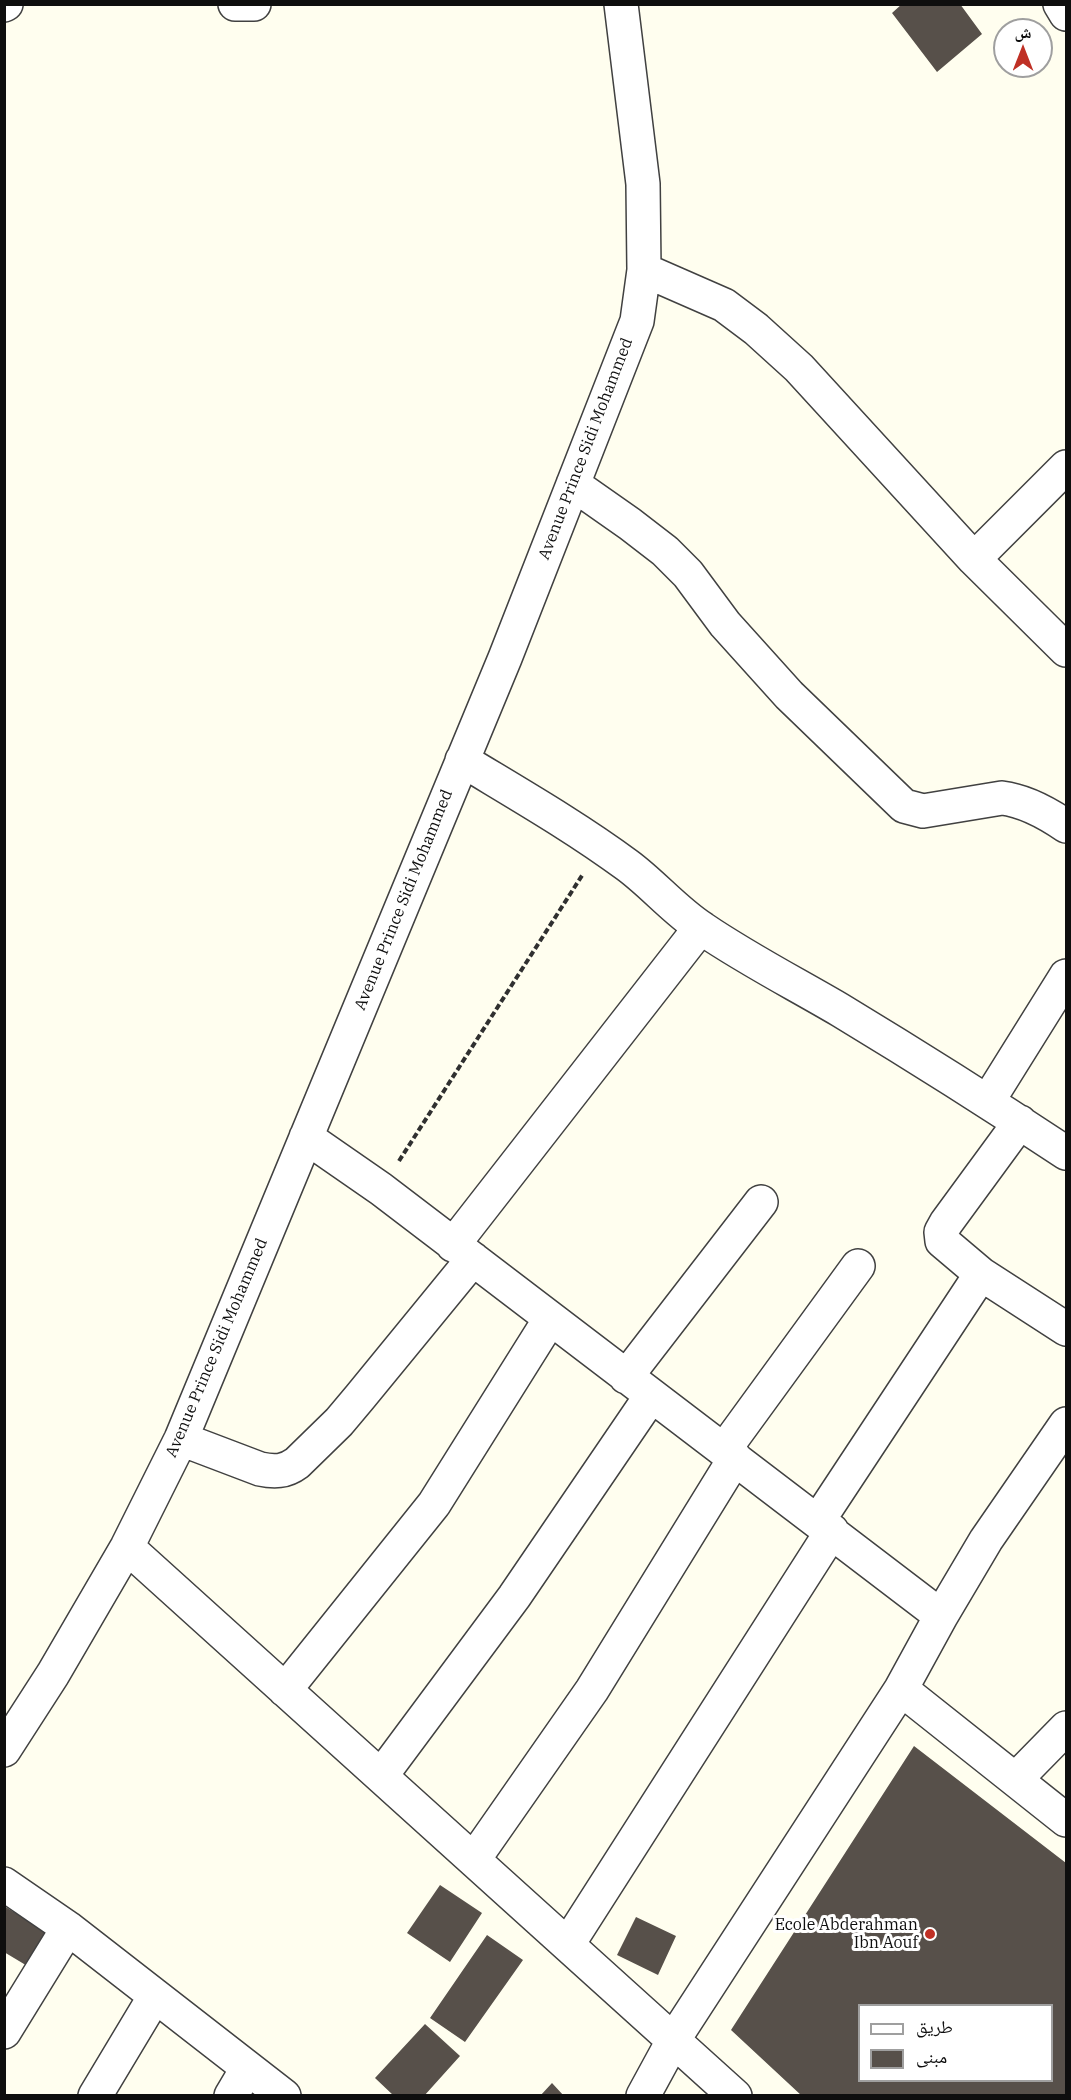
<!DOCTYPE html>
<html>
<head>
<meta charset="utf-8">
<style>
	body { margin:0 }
	#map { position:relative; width:1071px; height:2100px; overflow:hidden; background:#fffeef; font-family:"IBM Plex Serif","Noto Naskh Arabic",serif }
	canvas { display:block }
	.frame { position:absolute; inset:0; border:6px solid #0e0e0e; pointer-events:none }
	.legend { position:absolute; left:858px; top:2004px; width:195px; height:78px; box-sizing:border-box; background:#fff; border:2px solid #9f9f9f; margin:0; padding:8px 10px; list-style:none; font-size:18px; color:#0e0e0e }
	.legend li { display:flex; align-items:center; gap:12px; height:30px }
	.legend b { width:30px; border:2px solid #9f9f9f }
	.north { position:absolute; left:993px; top:18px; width:60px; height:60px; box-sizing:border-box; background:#fff; border:2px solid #9f9f9f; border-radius:50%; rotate:0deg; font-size:16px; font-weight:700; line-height:24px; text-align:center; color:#0e0e0e }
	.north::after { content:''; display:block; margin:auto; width:21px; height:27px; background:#bf3025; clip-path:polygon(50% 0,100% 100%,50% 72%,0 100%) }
</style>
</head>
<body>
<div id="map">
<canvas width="1071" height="2100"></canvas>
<div class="frame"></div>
<ul class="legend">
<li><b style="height:8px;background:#fff"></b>طريق</li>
<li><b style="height:16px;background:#57504a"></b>مبنى</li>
</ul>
<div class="north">ش</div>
</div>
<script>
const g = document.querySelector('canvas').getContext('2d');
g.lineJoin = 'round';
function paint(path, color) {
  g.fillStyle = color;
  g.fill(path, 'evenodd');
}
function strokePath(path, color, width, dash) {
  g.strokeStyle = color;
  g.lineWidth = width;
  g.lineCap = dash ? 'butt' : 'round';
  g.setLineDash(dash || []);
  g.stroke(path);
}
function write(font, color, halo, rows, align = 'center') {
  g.font = font + ' "IBM Plex Serif",serif';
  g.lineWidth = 6;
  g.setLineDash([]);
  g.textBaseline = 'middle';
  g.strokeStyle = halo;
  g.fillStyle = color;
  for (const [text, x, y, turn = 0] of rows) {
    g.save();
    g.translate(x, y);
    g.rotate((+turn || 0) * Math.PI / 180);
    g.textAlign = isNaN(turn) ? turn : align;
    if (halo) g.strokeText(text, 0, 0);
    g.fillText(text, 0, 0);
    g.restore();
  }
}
paint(new Path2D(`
	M902 4H960L982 34 937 72 892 13Z
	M914 1746 1066 1863V2096H802L731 2030ZM860 2006H1052V2080H860Z
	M440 1885 482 1913 450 1962 407 1933Z
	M4 1906 50 1934 29 1967 4 1952Z
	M636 1917 676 1936 658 1975 617 1955Z
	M487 1935 523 1960 465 2042 430 2018Z
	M425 2024 460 2056 424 2096H394L375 2078Z
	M552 2083 564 2096H540Z`), '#57504a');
const minor = new Path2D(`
	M235 4H254
	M1060 4 1066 14
	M4 5 6 4
	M644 270 724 305 756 329 799 368 974 559 1066 650
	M573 484 630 524 665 551 688 574 725 624 789 695 904 806 923 811 1002 798C1026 801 1047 813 1066 826
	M974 559 1066 467
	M462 760C518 794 574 826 627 865 653 884 675 911 703 929 747 959 794 983 840 1010 916 1056 992 1104 1066 1153
	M988 1101 1066 976
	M1020 1122 946 1223 941 1232 942 1241 981 1274 1066 1329
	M306 1137 381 1189 941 1616
	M453 1245 700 928
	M626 1377 761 1202
	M181 1439 260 1469C274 1472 285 1472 297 1463L339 1422 360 1397 473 1259
	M724 1450 858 1266
	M818 1521 981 1274
	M127 1547 735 2096
	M901 1689 1066 1820
	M285 1690 434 1504 550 1319
	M4 1750 53 1674 127 1547 181 1439 505 658 637 321 644 270 643 184 621 4
	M381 1776 514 1597 651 1396
	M1016 1779 1066 1728
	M474 1859 592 1690 735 1458
	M4 1884 68 1928 284 2096
	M568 1944 832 1531
	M4 2032 68 1928
	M95 2096 155 1996
	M231 2096 247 2069
	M643 2096 674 2039 901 1689 941 1616 986 1540 1066 1424`);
strokePath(minor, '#414141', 36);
strokePath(new Path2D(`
	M399 1161 583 874`), '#303030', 4, [6, 3]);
strokePath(minor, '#fff', 33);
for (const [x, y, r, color] of [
	[930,1934,6,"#bf3025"]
]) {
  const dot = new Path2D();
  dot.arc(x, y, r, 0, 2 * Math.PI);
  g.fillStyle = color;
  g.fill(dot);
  strokePath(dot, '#fff', 2);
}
write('16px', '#0e0e0e', '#fff', [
	["Avenue Prince Sidi Mohammed",586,449,-69],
	["Avenue Prince Sidi Mohammed",404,900,-68],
	["Avenue Prince Sidi Mohammed",217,1348,-67]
]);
write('16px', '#0e0e0e', '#fff', [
	["Ecole Abderahman",918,1925],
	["Ibn Aouf",918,1943]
], 'right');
</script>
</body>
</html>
